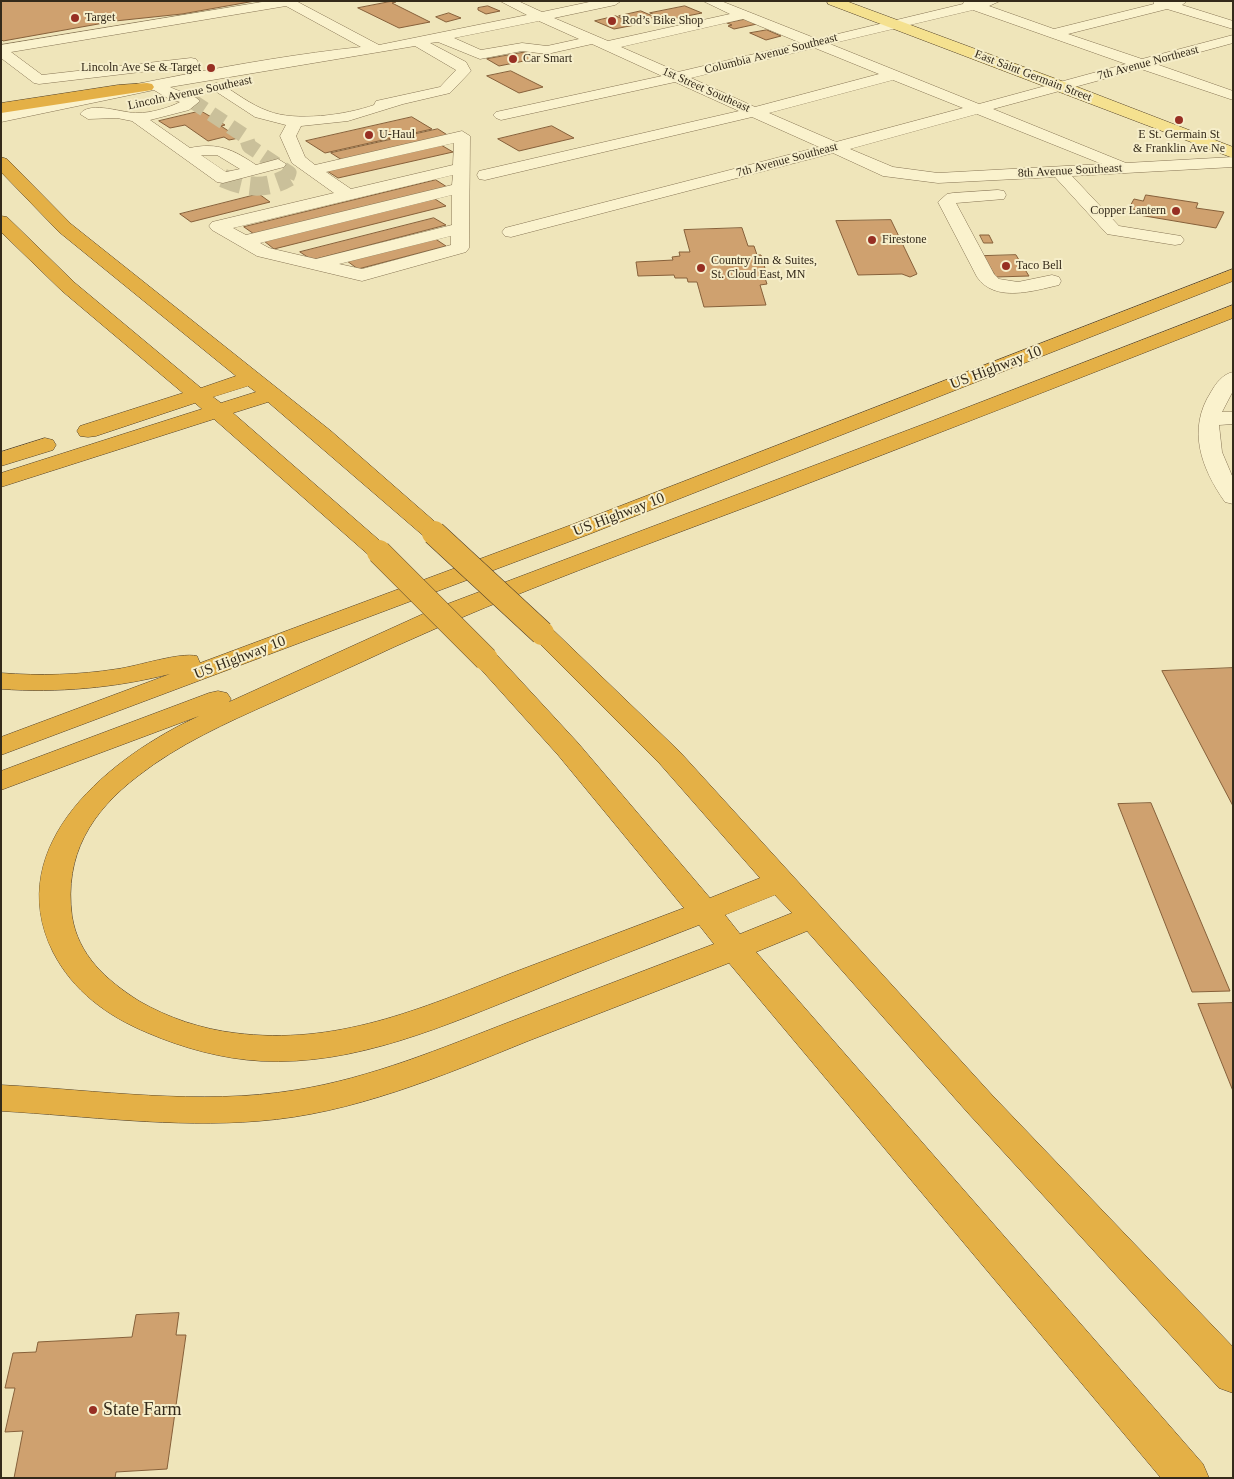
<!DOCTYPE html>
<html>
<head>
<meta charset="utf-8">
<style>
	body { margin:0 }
	#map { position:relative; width:1234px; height:1479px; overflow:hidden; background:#efe5ba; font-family:Georgia,serif }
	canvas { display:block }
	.frame { position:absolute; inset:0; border:2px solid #342a1a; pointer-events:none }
</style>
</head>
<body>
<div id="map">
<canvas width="1234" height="1479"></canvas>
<div class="frame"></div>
</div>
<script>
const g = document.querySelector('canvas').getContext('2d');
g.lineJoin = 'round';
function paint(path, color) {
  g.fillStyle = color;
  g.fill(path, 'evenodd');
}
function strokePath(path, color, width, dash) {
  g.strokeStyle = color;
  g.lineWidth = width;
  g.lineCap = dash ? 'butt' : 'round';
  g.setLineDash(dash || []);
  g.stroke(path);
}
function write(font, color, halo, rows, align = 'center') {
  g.font = font + ' Georgia,serif';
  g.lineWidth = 4;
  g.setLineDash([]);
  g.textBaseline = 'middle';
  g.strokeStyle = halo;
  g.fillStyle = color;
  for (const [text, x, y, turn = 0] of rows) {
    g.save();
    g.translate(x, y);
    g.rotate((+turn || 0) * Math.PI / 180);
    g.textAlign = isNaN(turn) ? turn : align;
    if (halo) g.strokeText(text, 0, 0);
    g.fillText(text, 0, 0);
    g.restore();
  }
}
const building = new Path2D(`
	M1 1H255L182 14 115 21 3 41 1 39Z
	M394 1 396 2 392 3 430 22 399 28 358 8Z
	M488 6 500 11 486 14 478 10V8Z
	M685 6 702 13 667 20 650 13Z
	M641 11 655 17 633 22 619 16Z
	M449 13 461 18 446 22 436 17Z
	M616 16 635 25 614 29 595 21Z
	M747 19 757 24 734 29 728 26 732 25 727 23Z
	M767 30 781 36 766 40 750 33Z
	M526 52 539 58 499 66 487 59Z
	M511 71 543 87 519 93 487 76Z
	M201 111 225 125 221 126 239 138 229 140 224 137 208 141 185 125 170 128 159 121Z
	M412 117 432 129 325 153 306 141Z
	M552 126 574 138 519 151 498 139Z
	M438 129 449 136 342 160 331 153Z
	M441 145 453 152 338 178 327 171Z
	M436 180 447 187 254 234 244 227Z
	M259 194 270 202 191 222 180 214Z
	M1146 195 1198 203 1196 208 1224 212 1216 228 1133 214 1136 210 1129 208 1134 199 1143 201Z
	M435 199 446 206 274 249 264 241Z
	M434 218 446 225 312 260 300 252Z
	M891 220 917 274 910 277 902 274 858 275 836 221Z
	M742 228 748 246H754L757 255H761L767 275H764L767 284 760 285 766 305 704 307 697 282H688L687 278H675L674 275 638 276 636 262 673 260 672 257 680 256 679 252H690L684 230Z
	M980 235H989L993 243H984Z
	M434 238 446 246 358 269 347 261Z
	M1016 255 1029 276 996 277 983 256Z
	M1233 668V806L1162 671Z
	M1151 803 1230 991 1192 992 1118 804Z
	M1233 1003V1091L1198 1004Z
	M179 1313 176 1335H186L167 1469 116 1472 115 1478H14L23 1431 5 1432 15 1388H5L13 1353 36 1352 38 1342 132 1337 136 1315Z`);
paint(building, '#cfa16f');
strokePath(building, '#86603a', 1);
strokePath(new Path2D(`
	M192 101 246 137 249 146 289 173 287 178`), '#cac09a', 15, [15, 8]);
strokePath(new Path2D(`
	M223 178C246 188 267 190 289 177`), '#cac09a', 19, [19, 9]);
const minor = new Path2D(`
	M268 1H296L379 45 527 15 500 1H518L542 12 594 1H621L615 5 554 18 608 41 730 14 703 1H721L817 39 963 4 964 1H1000L989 6 1054 29 1154 4 1153 1H1187L1182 5 1233 21V29L1167 9 1068 34 1142 59 1233 35V43L1156 64 1233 91V100L1141 69 993 109 1126 163 1233 157V167L1072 176 1119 226 1181 236 1184 240 1181 244 1175 245 1107 234 1055 177 938 183 883 176 833 153 511 237 505 236 502 232 505 228 819 147 752 117 485 180 479 179 477 175 479 171 739 111 675 82 501 120 496 118 493 115 496 112 662 76 592 44 547 54 522 51 480 59 438 42 430 43 466 62 471 71 450 93 403 104 348 121 301 126 296 136 305 157 315 165 462 131 470 136 469 248 466 252 362 281 257 256 212 230 209 226 212 222 334 193 292 163 280 136 286 125 255 117 209 87 216 83 221 84C236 93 251 105 268 111 295 122 346 115 374 105L376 101 440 87 456 70 415 46 170 87C179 92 193 94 200 101L189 110 150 120 190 148C218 142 234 150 256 165L278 159 286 164 284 167 223 183 217 182 132 121 117 118 88 119 80 114C90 100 125 114 138 113 150 113 169 108 180 102L169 99 154 90 1 122V112C120 88 240 60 361 47L286 6 11 52 42 75 191 58 196 59 198 62 196 65 191 66 39 84 34 83 1 58V45ZM973 10 1126 64 979 104 830 44ZM743 19 801 43 678 72 621 47ZM539 21 579 39 547 46 522 43 481 50 454 38ZM815 48 879 74 755 107 691 78ZM893 80 963 108 836 142 769 113ZM977 114 1102 164 938 173 893 167 850 149ZM454 143 453 165 351 189 326 172ZM201 155H217L240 169 226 172ZM453 175 452 185 246 235 233 228ZM452 195V225L316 259 269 248 260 243ZM451 236V245L362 269 339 264Z
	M998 190 1004 191 1006 195 1004 199 956 203 994 274 999 279 1018 282 1052 275 1059 277 1061 281 1059 285C1033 291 995 303 977 277L938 202 947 194 953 193Z
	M1233 372V391L1222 412H1233V424L1219 425 1222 452 1233 478V504L1225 502C1201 468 1187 429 1211 392 1216 383 1223 374 1233 372Z`);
const major = new Path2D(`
	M827 1H846L1067 83 1233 147V158L828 4Z`);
const highway = new Path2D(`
	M147 83 152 84 154 87 152 90 1 113V103L118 85Z
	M1 157 7 159 71 224 331 431 442 528 446 533 442 538 434 540 426 538 268 402 233 413 387 547 391 552 387 557 379 559 371 557 214 419 1 487V473L202 409 195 403 96 436 88 437 80 436 77 431 80 426 183 393 62 291 1 232V216L7 217 75 283 201 388 236 376 59 232 1 172ZM248 386 256 392 221 403 213 397Z
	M1233 269V281L587 535 1 755V737L170 674C114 688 58 693 1 689V673C40 676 79 675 117 669 139 666 179 652 197 656L200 663 571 525Z
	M1233 305V318C1077 379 922 440 765 500 641 547 515 592 394 647 354 666 313 684 273 702 226 723 179 744 138 776 91 812 64 855 72 916 78 955 106 980 139 1001 168 1018 202 1029 235 1033 336 1046 420 1009 512 973 569 951 627 930 684 908L558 755 477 665 473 659 477 653 486 651 495 653 578 743 710 898 760 878 660 764 529 633 533 628 542 625 551 628 680 752 992 1095 1233 1347V1393L1219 1388 968 1113 807 931 756 952 1203 1464 1209 1478H1161L729 963C662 989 595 1015 528 1041 442 1076 352 1114 259 1121 173 1128 87 1116 1 1111V1085C98 1090 199 1106 296 1090 371 1078 442 1048 512 1021 579 995 647 970 714 944L699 925C643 947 587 968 532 991 446 1025 356 1066 261 1061 223 1059 183 1048 148 1033 107 1016 73 991 53 952 0 844 112 756 199 716L1 790V771L209 693 218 691 227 693 231 699 229 702 434 609 932 421ZM775 895 792 913 740 934 725 915Z
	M45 438 53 440 56 445 53 450 1 466V452Z`);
strokePath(minor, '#867454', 1);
strokePath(major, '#534129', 1);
strokePath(highway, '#534129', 1);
paint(minor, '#faf2cd');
paint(major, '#f5e18f');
paint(highway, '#e4b046');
const highwayBridge = new Path2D(`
	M434 533 542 633
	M379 552 486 659`);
strokePath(highwayBridge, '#534129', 25, []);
strokePath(highwayBridge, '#e4b046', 24);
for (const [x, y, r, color] of [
	[75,18,5,"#972f23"],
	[612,21,5,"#972f23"],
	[513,59,5,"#972f23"],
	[211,68,5,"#972f23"],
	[1179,120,5,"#972f23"],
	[369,135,5,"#972f23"],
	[1176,211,5,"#972f23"],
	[872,240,5,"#972f23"],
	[1006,266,5,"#972f23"],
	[701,268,5,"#972f23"],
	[93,1410,5,"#972f23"]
]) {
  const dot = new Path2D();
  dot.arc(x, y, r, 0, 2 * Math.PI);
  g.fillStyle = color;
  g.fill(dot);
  strokePath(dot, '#f6eeca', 2);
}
write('12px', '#342a1a', '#f6eeca', [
	["Target",85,18],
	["Rod’s Bike Shop",622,21],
	["Car Smart",523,59],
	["Lincoln Ave Se & Target",201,68,"right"],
	["U-Haul",379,135],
	["E St. Germain St",1179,135,"center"],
	["& Franklin Ave Ne",1179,149,"center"],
	["Copper Lantern",1166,211,"right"],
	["Firestone",882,240],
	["Country Inn & Suites,",711,261],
	["St. Cloud East, MN",711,275],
	["Taco Bell",1016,266]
], 'left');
write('12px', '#342a1a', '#f6eeca', [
	["Columbia Avenue Southeast",771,54,-14],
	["7th Avenue Northeast",1148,63,-15],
	["East Saint Germain Street",1033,76,21],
	["1st Street Southeast",706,90,24],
	["Lincoln Avenue Southeast",190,93,-12],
	["7th Avenue Southeast",787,160,-15],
	["8th Avenue Southeast",1070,171,-3]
]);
write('15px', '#342a1a', '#f6eeca', [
	["US Highway 10",996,368,-21],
	["US Highway 10",619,515,-21],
	["US Highway 10",240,658,-21]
]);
write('18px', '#342a1a', '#f6eeca', [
	["State Farm",103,1410]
], 'left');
</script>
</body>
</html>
